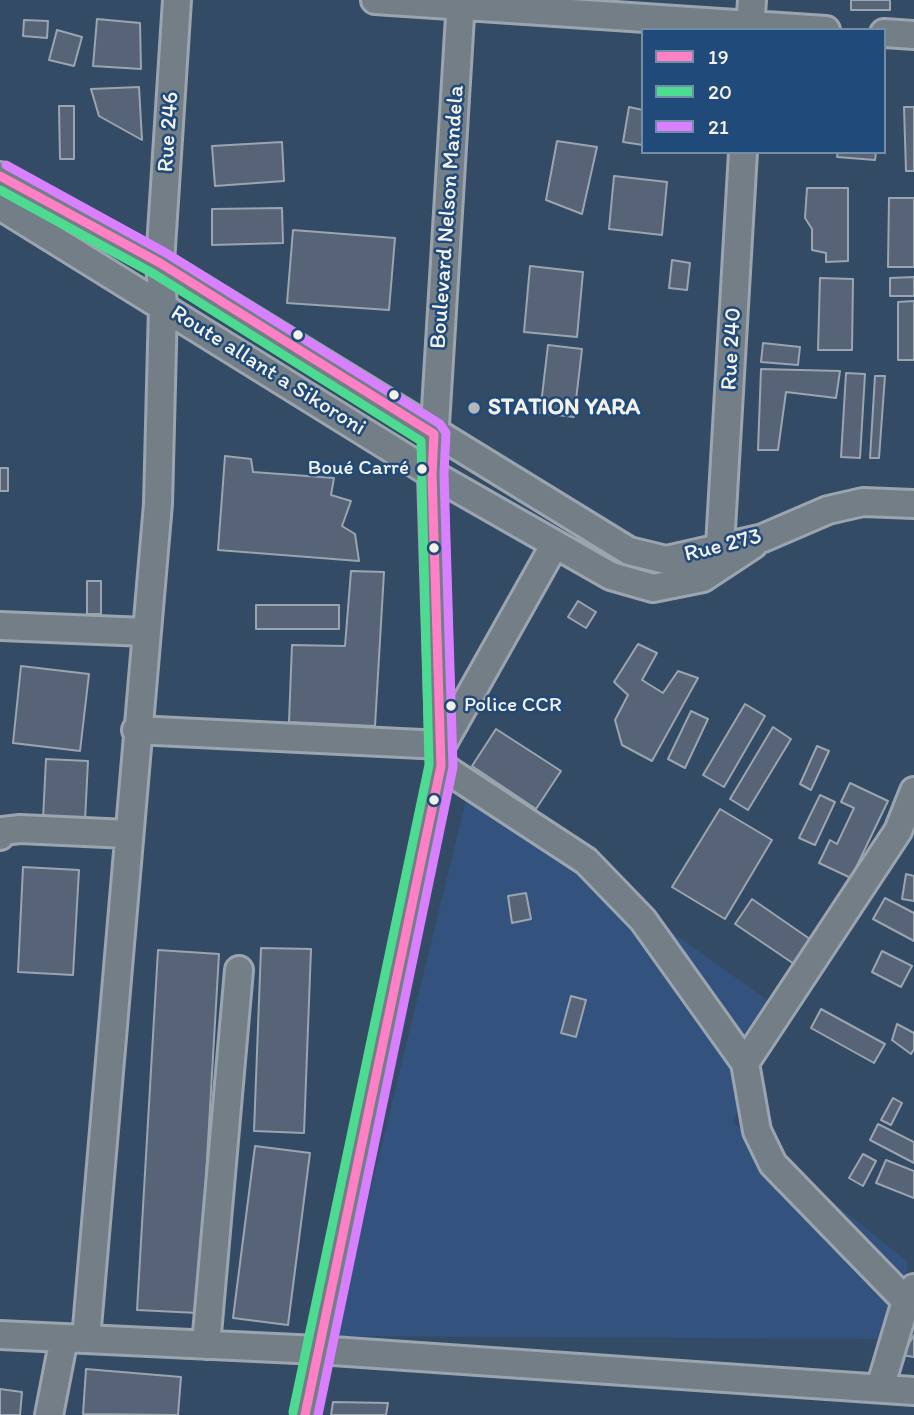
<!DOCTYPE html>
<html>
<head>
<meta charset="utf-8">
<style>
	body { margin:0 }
	#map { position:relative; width:914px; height:1415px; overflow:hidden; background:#344b65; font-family:Itim,sans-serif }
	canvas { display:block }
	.legend { position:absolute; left:641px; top:28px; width:245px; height:126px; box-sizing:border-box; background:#1f4a7a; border:2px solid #748da6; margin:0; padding:9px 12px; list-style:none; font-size:21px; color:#f4f1e8 }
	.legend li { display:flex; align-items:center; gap:14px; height:35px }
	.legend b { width:35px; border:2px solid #748da6 }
</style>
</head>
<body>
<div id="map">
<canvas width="914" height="1415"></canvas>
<ul class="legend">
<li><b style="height:9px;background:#ff80c5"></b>19</li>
<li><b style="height:9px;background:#4ddb92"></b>20</li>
<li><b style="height:9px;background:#d880ff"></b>21</li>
</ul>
</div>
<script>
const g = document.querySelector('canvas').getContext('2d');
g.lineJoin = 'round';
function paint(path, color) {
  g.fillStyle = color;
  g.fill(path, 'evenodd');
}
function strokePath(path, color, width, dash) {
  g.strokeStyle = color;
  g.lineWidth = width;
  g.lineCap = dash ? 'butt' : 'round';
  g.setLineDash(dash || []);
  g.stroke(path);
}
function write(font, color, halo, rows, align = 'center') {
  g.font = font + ' Itim,sans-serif';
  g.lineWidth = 5;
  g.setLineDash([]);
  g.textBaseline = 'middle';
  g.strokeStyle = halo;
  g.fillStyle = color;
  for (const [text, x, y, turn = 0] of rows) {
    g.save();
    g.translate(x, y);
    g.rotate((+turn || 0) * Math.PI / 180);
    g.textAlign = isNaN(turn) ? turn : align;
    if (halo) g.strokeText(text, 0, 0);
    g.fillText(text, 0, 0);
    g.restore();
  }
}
paint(new Path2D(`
	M469 788 777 1007 733 1123 908 1262 894 1339 335 1336Z`), '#33537e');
const building = new Path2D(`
	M851 0H890V10H851Z
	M97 19 140 23 141 69 93 66Z
	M24 20 48 21 47 38 23 36Z
	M57 30 82 37 74 66 49 60Z
	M139 87 142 140 99 116 91 89Z
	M59 106H74V159H60Z
	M629 107 643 110V145L623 142Z
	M904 107H914V171H906Z
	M557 141 597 147 582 214 546 200Z
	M282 142 284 181 215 186 212 146Z
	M838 152H876L875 160 837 157Z
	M614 176 667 182 662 235 609 229Z
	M807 188H848V261L826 262V253L812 250V229L805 218Z
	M889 198H914V267H888Z
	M282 208 283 243 212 245V209Z
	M293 230 395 238 389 310 287 303Z
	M672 260 690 263 687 290 669 288Z
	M530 266 583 272 577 337 524 332Z
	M914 277V296H890V278Z
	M820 278 853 279 852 350H818Z
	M914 301V360H898V302Z
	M763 343 800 347 798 365 761 362Z
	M548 345 582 349 574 417 540 413Z
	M761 369 840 371 836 398 786 392 778 450H758Z
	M846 373 865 374 860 458 841 457Z
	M875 376H885L879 458H870Z
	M225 456 251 459 253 472 334 478 331 495 351 501 342 526 355 534 359 561 218 550Z
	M0 468H8V491H0Z
	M351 571 384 572 375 726 289 722 292 645 345 646Z
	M87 581H101V614H87Z
	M578 601 596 612 586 628 568 617Z
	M256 605H339V629H256Z
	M638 644 657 653 642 680 663 693 678 671 698 678 652 761 622 745 615 720 628 695 614 682Z
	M21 666 89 674 80 751 13 743Z
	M745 704 765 716 724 787 703 775Z
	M691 711 708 719 685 768 668 759Z
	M773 727 791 739 748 810 730 799Z
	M496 729 561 771 536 809 472 766Z
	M817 746 829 751 811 790 800 784Z
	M46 759 88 761 85 821 43 819Z
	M850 783 888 801 851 878 819 863 830 840 837 844 854 808 841 802Z
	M820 795 835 802 815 845 799 838Z
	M720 809 772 840 725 919 672 887Z
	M23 867 79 870 73 975 18 972Z
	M906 874 914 876V901L902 899Z
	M526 893 531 919 512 923 508 896Z
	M885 898 914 913V941L873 919Z
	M752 899 820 946 803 970 735 924Z
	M261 948 311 949 304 1133 254 1131Z
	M158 950 219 954 198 1313 137 1310Z
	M882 951 912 966 901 987 872 972Z
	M571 996 586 1000 576 1037 561 1033Z
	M821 1009 885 1044 874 1063 811 1028Z
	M897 1024 914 1033V1049L911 1054 892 1040Z
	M893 1098 902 1103 891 1125 881 1120Z
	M878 1124 914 1142V1163L870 1140Z
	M255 1146 310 1153 288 1325 233 1318Z
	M863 1154 876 1161 863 1186 849 1178Z
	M886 1160 914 1171V1198L876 1183Z
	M914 1335V1357L902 1355Z
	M86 1369 181 1377 178 1415 83 1414Z
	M0 1389 22 1392 20 1415H0Z
	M333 1402 388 1403 386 1415H331Z`);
paint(building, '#576377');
strokePath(building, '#9ba5af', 2);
const minor = new Path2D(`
	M375 0 826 30
	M750 30 752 0
	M884 33 914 35
	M0 176 160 263 629 551 666 560 763 538 828 510 863 502 914 504
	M0 206 432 474 611 576 653 588 703 578 753 545
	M722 563 720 546 743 152
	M0 626 146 632
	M136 730 442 745 555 544
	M441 766 586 861 643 920 745 1063 757 1131 773 1164 906 1301
	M0 836 3 831 20 829 128 834
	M745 1063 898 831 914 791
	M0 1335 318 1350 914 1391
	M86 1339 158 504 163 306 160 263 177 0
	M206 1345 239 970
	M880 1388 906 1301 914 1288
	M49 1415 64 1338
	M305 1415 441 766 432 474 461 0`);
strokePath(minor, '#9ba5af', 32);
strokePath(minor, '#737e87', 26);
strokePath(new Path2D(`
	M0 176 160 263 434 434
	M305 1415 441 766 432 474 434 434`), '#ff80c5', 9);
strokePath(new Path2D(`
	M0 190 154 274 421 441 429 765 293 1412`), '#4ddb92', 9);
strokePath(new Path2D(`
	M6 165 166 253 440 424 446 433 444 474 453 767 318 1415`), '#d880ff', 9);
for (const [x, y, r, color] of [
	[298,335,6,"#f4f1e8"],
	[394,395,6,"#f4f1e8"],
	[474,408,7,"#b1b7ba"],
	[422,469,6,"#f4f1e8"],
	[434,548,6,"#f4f1e8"],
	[451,706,6,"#f4f1e8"],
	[434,800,6,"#f4f1e8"]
]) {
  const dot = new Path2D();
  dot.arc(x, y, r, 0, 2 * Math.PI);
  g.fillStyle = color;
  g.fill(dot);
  strokePath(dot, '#1f4a7a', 2.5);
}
write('21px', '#f4f1e8', '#1f4a7a', [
	["Boué Carré",409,469],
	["Police CCR",464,706,"left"]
], 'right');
write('23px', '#f4f1e8', '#1f4a7a', [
	["Rue 246",169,132,-86],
	["Boulevard Nelson Mandela",448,217,-86],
	["Rue 240",732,349,-87],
	["Route allant a Sikoroni",268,371,32],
	["Rue 273",723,546,-14]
]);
write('bold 23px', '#f4f1e8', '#1f4a7a', [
	["STATION YARA",488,408]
], 'left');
</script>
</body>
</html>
